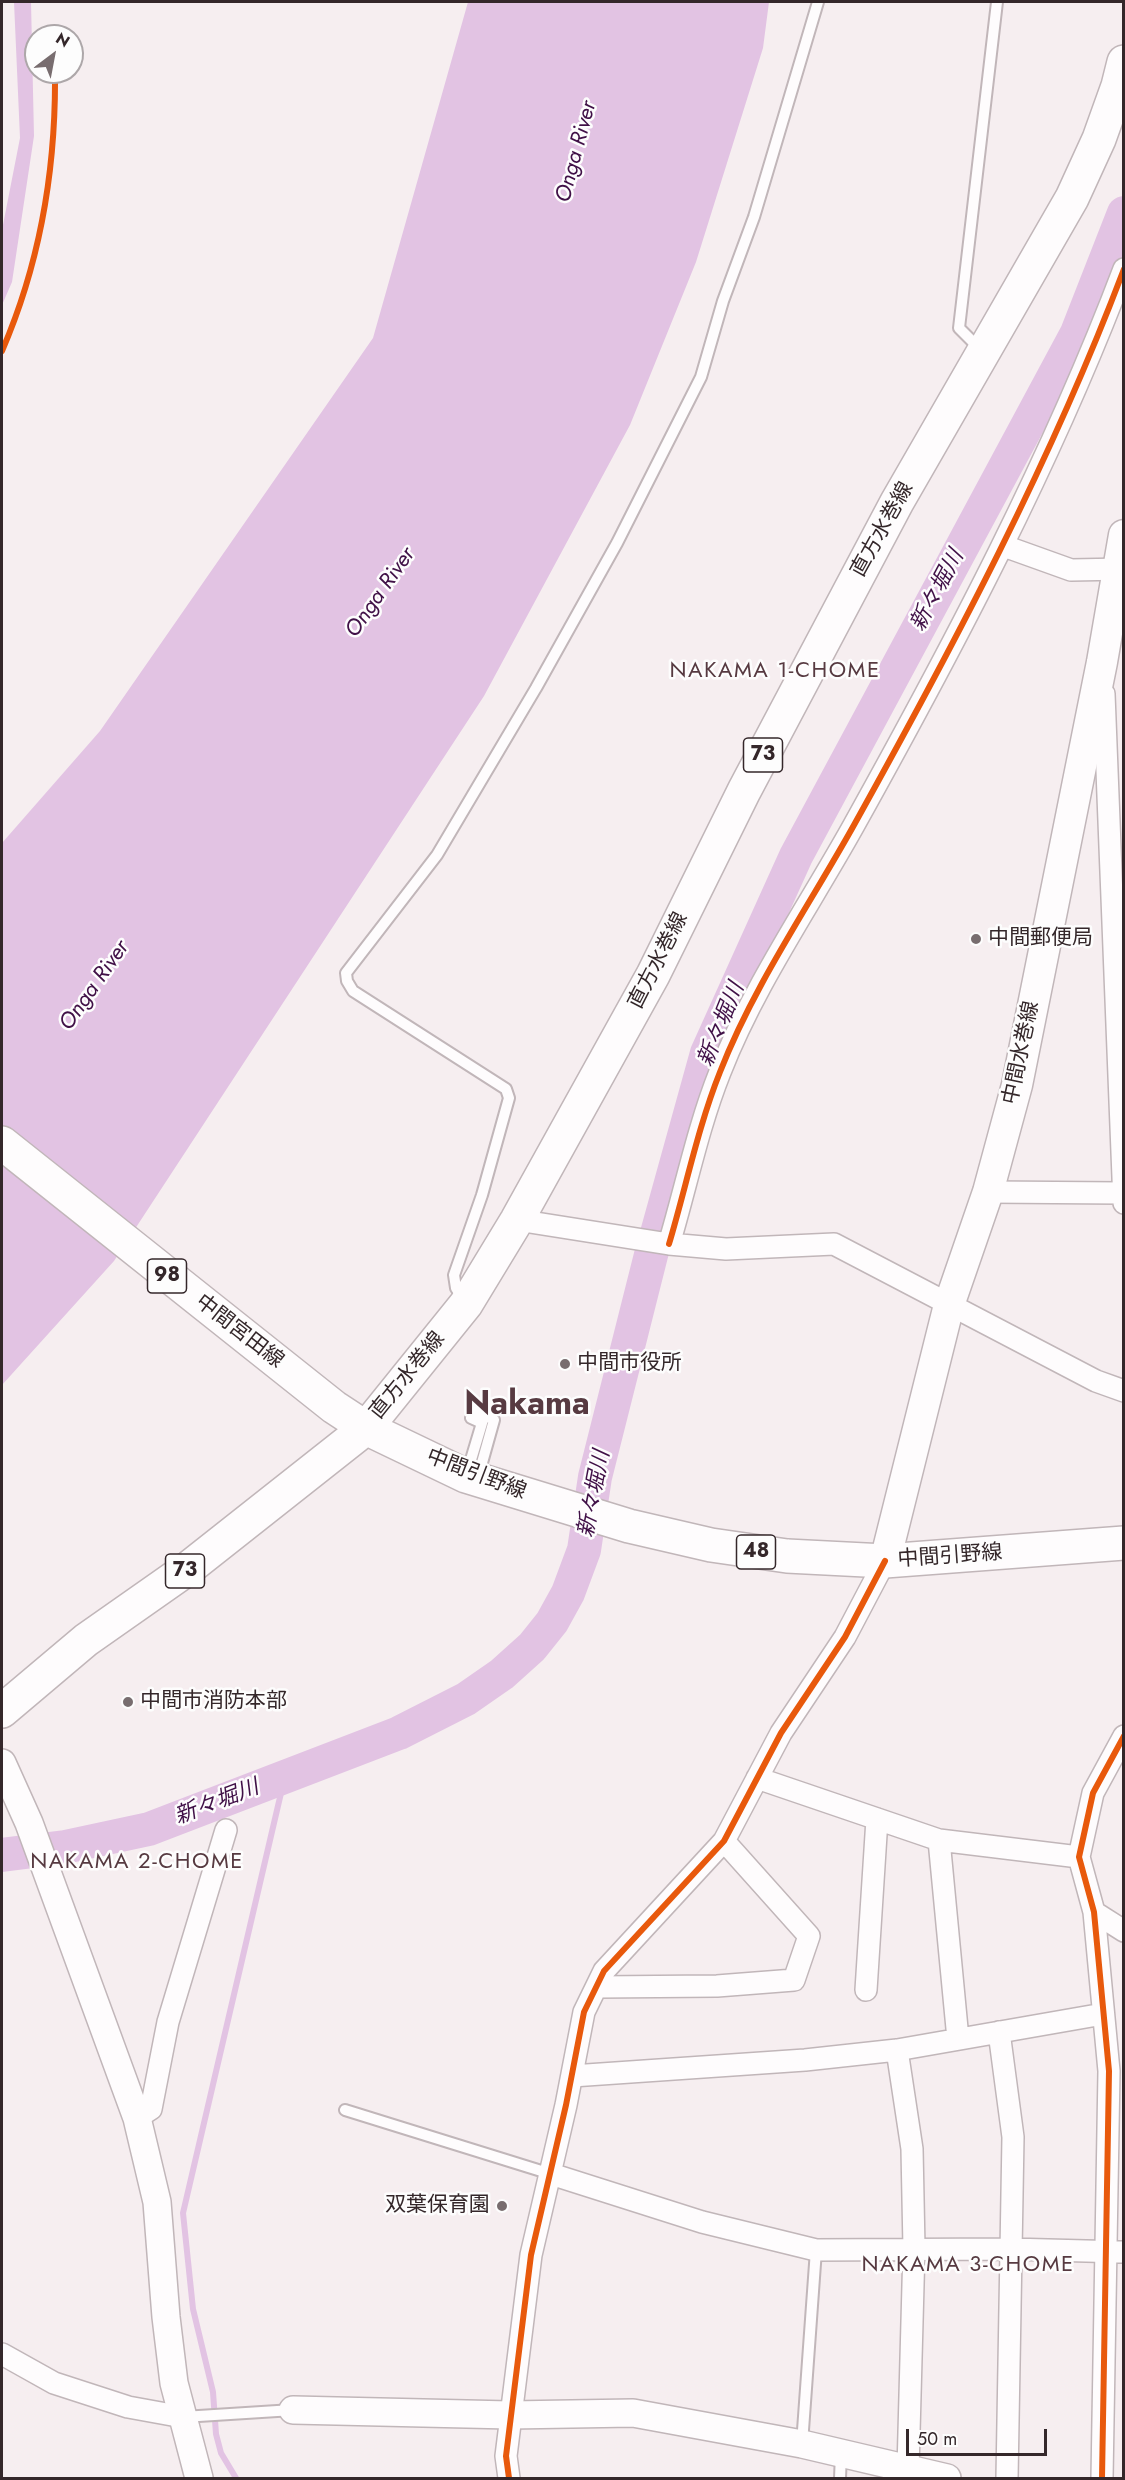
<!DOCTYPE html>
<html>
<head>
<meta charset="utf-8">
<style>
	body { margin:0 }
	#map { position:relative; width:1125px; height:2480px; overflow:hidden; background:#f6eef0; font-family:Jost,sans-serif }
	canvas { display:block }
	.frame { position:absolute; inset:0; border:3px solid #34272a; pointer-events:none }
	.north { position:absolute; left:24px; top:24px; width:60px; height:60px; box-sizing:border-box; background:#fdfdfd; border:2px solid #ada7a9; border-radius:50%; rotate:32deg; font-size:16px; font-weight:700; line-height:24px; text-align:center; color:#34272a }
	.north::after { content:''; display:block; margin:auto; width:21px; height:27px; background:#786d6f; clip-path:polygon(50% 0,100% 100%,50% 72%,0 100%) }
	.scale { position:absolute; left:906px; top:2429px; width:141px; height:27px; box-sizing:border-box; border:3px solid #34272a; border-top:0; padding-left:8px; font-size:18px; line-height:21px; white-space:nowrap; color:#34272a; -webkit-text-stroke:4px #fdfdfd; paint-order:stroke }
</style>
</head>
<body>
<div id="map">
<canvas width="1125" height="2480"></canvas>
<div class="frame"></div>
<div class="north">N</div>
<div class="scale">50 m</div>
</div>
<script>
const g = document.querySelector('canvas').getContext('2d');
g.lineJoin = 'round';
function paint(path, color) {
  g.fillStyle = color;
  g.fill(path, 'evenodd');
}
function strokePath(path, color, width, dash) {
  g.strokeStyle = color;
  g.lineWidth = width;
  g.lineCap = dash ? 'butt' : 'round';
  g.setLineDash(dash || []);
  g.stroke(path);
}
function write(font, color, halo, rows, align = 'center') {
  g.font = font + ' Jost,"Noto Sans JP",sans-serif';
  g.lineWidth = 5;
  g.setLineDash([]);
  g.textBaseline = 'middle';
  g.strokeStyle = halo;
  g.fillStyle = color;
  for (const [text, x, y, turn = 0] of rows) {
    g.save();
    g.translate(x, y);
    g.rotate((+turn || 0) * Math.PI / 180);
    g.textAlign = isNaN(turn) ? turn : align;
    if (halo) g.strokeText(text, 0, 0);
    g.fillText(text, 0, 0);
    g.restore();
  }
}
paint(new Path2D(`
	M14 2H31L34 136 12 282 2 305V230L20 138Z
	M468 2H769L763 48 696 262 630 425 484 696 114 1261 2 1385V843L100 731 373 338Z`), '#e2c3e3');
strokePath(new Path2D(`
	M236 2478 221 2453 216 2434 213 2392 193 2309 183 2213 281 1793 280 1780`), '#e2c3e3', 6);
strokePath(new Path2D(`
	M2 1855 65 1847 149 1829 399 1733 466 1699 502 1674 532 1647 552 1622 568 1593 584 1550 595 1477 651 1255 707 1053 796 856 1077 333 1124 213`), '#e2c3e3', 34);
const service = new Path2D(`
	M980 349 959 328 997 2
	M463 1299 456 1288 454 1275 482 1195 509 1098 506 1089 353 991 347 981 346 973 437 855 536 688 617 543 701 377 723 301 754 217 818 2
	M467 1473 482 1423 471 1418 474 1411 494 1420 478 1477
	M345 2110 551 2174
	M183 2417 293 2410
	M802 2444 816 2250
	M840 2478 841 2454`);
const minor = new Path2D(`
	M1004 546 1071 570 1124 569
	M1104 694 1124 1203
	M988 1192 1121 1193
	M517 1220 669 1244 726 1249 834 1244 1096 1381 1124 1391
	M669 1244C686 1187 698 1127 720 1072 754 985 809 906 854 825 954 645 1051 462 1124 269
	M757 1778 939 1840 1079 1857
	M939 1840 958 2039
	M1094 1912 1124 1931
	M598 1987 717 1986 794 1980 809 1936 724 1841
	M866 1990 877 1819
	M999 2032 1013 2137 1007 2478
	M897 2050 912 2149 914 2248 908 2469
	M572 2076 805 2060 897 2050 1103 2014
	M137 2118 151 2109 168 2022 226 1830
	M551 2174 702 2222 816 2250 1010 2249 1124 2252
	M2 2354 54 2383 128 2407 183 2417
	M509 2478 506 2456 531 2255 566 2105 584 2012 604 1971 724 1841 781 1733 845 1637 885 1561
	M1102 2478 1109 2071 1094 1912 1079 1857 1093 1793 1124 1736`);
const tertiary = new Path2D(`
	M2 1763 29 1823 137 2118 157 2202 166 2317 174 2383 199 2478
	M293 2410 510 2415 633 2413 802 2444 947 2478`);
const secondary = new Path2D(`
	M885 1561 949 1305 988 1192 1017 1085 1102 662 1124 535`);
const primary = new Path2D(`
	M2 1143 334 1407 366 1428 466 1476 629 1526 711 1545 787 1556 885 1561 1124 1543
	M2 1711 86 1640 190 1567 366 1428 466 1304 517 1220 653 975 744 791 897 502 1072 198 1099 139 1118 86 1124 62`);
strokePath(service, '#c1b6b9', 14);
strokePath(minor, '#c1b6b9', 24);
strokePath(tertiary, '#c1b6b9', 30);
strokePath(secondary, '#c1b6b9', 33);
strokePath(primary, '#c1b6b9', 36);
strokePath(service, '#fefcfd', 10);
strokePath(minor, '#fefcfd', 21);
strokePath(tertiary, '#fefcfd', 27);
strokePath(secondary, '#fefcfd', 30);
strokePath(primary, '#fefcfd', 33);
strokePath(new Path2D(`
	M2 351C41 261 56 169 55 72
	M669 1244C686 1187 698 1127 720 1072 754 985 809 906 854 825 954 645 1051 462 1124 269
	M509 2478 506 2456 531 2255 566 2105 584 2012 604 1971 724 1841 781 1733 845 1637 885 1561
	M1102 2478 1109 2071 1094 1912 1079 1857 1093 1793 1124 1736`), '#e8590c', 6);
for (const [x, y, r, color] of [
	[976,939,6,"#786d6f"],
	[565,1364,6,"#786d6f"],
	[128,1702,6,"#786d6f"],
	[502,2206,6,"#786d6f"]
]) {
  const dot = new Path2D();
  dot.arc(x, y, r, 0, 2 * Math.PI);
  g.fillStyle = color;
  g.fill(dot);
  strokePath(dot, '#fdfdfd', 2);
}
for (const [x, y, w] of [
	[763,755,39],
	[167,1276,39],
	[756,1552,39],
	[185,1571,39]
]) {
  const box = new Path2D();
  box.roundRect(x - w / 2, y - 17, w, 34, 4.5);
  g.fillStyle = '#fdfdfd';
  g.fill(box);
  strokePath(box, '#34272a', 1.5);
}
write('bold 20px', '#34272a', null, [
	["73",763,755],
	["98",167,1276],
	["48",756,1552],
	["73",185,1571]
]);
write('21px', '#34272a', '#fdfdfd', [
	["直方水巻線",883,530,-61],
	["直方水巻線",659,961,-63],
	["中間水巻線",1022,1053,-78],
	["中間宮田線",239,1332,38],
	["直方水巻線",408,1376,-51],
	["中間引野線",476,1475,21],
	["中間引野線",950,1557,-4]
]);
write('21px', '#34272a', '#fdfdfd', [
	["中間郵便局",988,939],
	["中間市役所",577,1364],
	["中間市消防本部",140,1702],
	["双葉保育園",490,2206,"right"]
], 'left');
write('italic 22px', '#401047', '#fdfdfd', [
	["Onga River",577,152,-75],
	["新々堀川",938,591,-62],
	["Onga River",381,593,-55],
	["Onga River",95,986,-55],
	["新々堀川",722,1025,-68],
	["新々堀川",595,1494,-79],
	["新々堀川",217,1803,-21]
]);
g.letterSpacing = '1.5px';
write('22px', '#573a41', '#fdfdfd', [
	["NAKAMA 1-CHOME",775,672],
	["NAKAMA 2-CHOME",137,1863],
	["NAKAMA 3-CHOME",968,2266]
]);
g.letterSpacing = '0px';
write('bold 33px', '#573a41', '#fdfdfd', [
	["Nakama",527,1406]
]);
</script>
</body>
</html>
